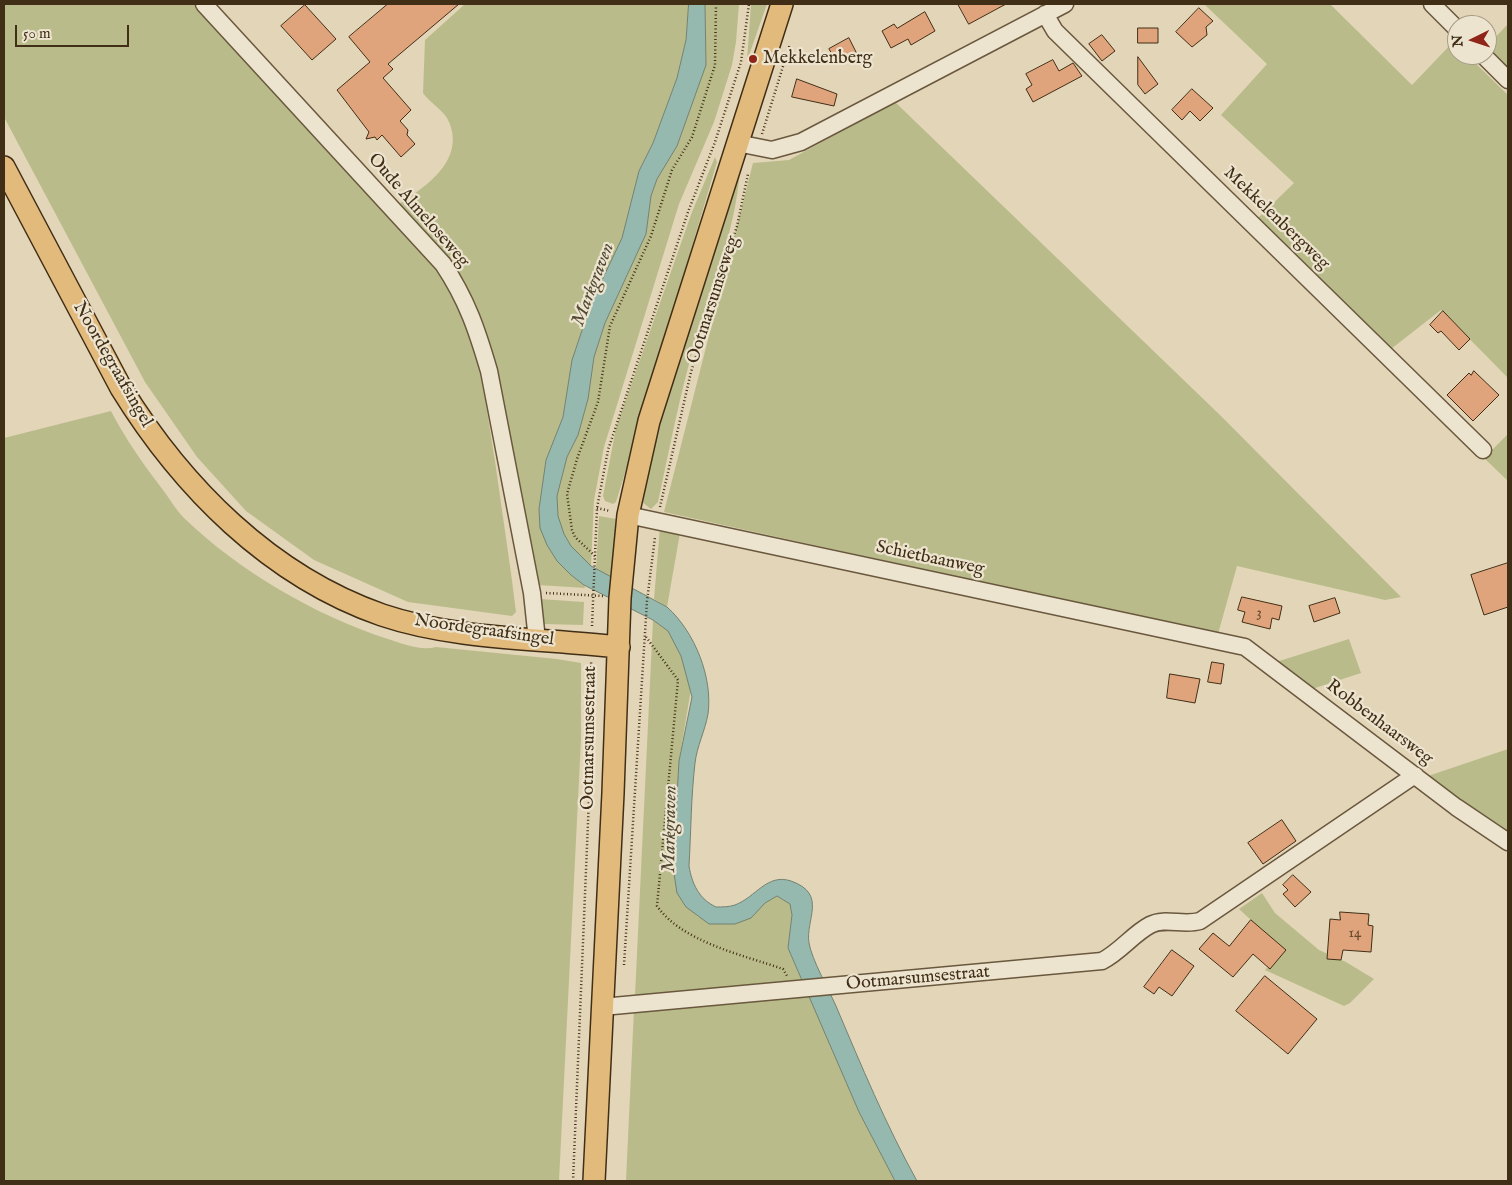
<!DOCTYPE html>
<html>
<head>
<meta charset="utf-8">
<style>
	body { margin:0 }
	#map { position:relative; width:1512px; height:1185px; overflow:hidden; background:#e3d5b7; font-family:"IM FELL English",serif }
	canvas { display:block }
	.frame { position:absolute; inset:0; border:5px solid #412e16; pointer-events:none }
	.north { position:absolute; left:1447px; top:15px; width:50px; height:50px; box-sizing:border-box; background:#ede4d0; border:1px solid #a89b86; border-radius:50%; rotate:266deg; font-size:14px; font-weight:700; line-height:20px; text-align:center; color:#412e16 }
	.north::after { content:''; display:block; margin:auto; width:18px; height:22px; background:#8f2418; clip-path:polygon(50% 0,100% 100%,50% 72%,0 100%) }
	.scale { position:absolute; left:15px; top:25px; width:114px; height:22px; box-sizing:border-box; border:2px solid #412e16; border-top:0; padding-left:6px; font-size:15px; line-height:18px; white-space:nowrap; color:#412e16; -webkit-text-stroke:4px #ede4d0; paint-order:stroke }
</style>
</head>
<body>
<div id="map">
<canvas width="1512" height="1185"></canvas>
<div class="frame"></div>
<div class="north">N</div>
<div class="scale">50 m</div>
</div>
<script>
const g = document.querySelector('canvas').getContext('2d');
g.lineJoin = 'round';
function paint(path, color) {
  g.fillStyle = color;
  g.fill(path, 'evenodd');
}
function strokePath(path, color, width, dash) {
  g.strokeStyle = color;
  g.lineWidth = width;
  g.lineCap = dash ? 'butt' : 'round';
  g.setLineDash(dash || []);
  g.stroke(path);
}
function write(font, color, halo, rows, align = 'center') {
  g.font = font + ' "IM FELL English",serif';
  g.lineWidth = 4.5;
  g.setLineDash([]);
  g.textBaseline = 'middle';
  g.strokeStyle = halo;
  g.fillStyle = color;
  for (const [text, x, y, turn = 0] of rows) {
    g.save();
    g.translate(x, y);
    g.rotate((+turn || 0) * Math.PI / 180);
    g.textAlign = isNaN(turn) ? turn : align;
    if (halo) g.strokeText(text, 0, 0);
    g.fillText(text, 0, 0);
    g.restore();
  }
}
paint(new Path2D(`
	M4 4H203L430 261C476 318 484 391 495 461 502 512 510 562 516 612L512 616 408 602 314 560 246 511 197 457 145 382 4 117Z
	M465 4H689L686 40 677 78 653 143 639 171 622 239 592 301 572 360 563 417 546 460 539 509 571 575 584 585 585 588 538 585 494 369 431 240 399 204C427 186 465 160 449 122 445 111 430 103 423 93L425 40Z
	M705 4H739L736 42 732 65 714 122 679 204 604 447 594 500 591 566 571 546 564 534 558 516 557 496 567 457 578 435 588 399 594 357 605 323 646 234 651 196 657 179 677 146 706 65Z
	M751 4H767L747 61Z
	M1204 4H1330L1412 85 1454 41 1457 45V55H1467L1508 95V378L1441 310 1391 349 1257 219 1294 183 1221 115 1267 64Z
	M1508 24V78L1487 55V46Z
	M895 102 1221 416 1401 597 1385 600 1237 566 1218 634 664 512 753 163 789 160Z
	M715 157 717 162 624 476 616 502 613 504 605 501 603 496 616 428 692 212Z
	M740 168C736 235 706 299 689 364 677 409 668 456 658 502L651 509 642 502 658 426Z
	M111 411C126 440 144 465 163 490 170 499 176 510 184 518 239 571 316 616 388 639 403 644 421 651 436 647L557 659 581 663V740L559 1181H4V438Z
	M1508 434V481L1484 458Z
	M599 516 616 519 611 578 596 569Z
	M660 528 680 533 667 607 654 599Z
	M540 599 584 602 583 625 544 624Z
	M653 620 668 631 674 641 681 656 691 689 679 761 673 867 698 917 765 903 777 896 790 904 792 915 788 948 803 983 635 995Z
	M1349 639 1361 673 1312 689 1276 662Z
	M1508 749V838L1425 777Z
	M1262 893 1275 913 1319 950 1346 962 1374 979 1350 1003 1344 1006 1265 970 1277 958 1252 921 1239 909Z
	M809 995 859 1112 895 1181H626L634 1009Z`), '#b9bc8a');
const water = new Path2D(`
	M689 4H705L706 65 677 146 657 179 651 196 646 234 605 323 594 357 588 399 578 435 567 457 557 496 558 516 564 534 571 546 591 566 667 607C695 632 713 678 708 714 705 731 697 746 695 763 691 797 691 832 689 866 692 884 699 899 716 907 722 907 729 907 735 905 756 897 767 873 791 881 828 894 805 920 809 943 812 960 828 988 836 1006 861 1065 886 1125 917 1181H895L859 1112 788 948 792 915 790 904 777 896 765 903 751 918 735 924H709L686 907 677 893 673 867 679 761 692 697 681 656 668 631 653 620 584 585 571 575 557 561 547 545 540 528 539 509 546 460 563 417 572 360 592 301 622 238 639 171 653 143 677 78 686 40Z`);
paint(water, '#95b9ae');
strokePath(water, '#738171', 1);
const building = new Path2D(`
	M388 4H459L388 64 393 69 383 78 411 110 400 121 408 130 407 135 415 144 401 157 382 135 377 140 375 137 366 139 369 132 337 90 370 62 349 37Z
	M958 4H1006L969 24Z
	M305 5 336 39 312 60 281 26Z
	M1199 8 1213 21 1206 27 1207 35 1192 47 1176 32Z
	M925 12 935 31 911 45 908 39 891 48 882 31 894 24 897 28Z
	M1138 28H1158V43H1138Z
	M1102 35 1115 51 1102 61 1089 44Z
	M849 38 858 56 845 63 843 60 837 63 829 49Z
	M1138 57 1158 84 1145 94 1138 85Z
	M1053 60 1059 71 1073 63 1082 76 1033 102 1026 89 1032 85 1026 74Z
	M797 79 837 94 834 106 792 97Z
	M1192 89 1213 108 1200 121 1190 111 1182 120 1172 110Z
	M1443 311 1470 339 1459 350 1441 331 1438 333 1430 325Z
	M1474 371 1499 395 1473 421 1447 395 1469 373 1471 375Z
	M1508 563V607L1484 615 1471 575Z
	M1242 597 1282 606 1279 620 1272 618 1270 629 1242 622 1245 612 1238 610Z
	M1335 598 1340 613 1314 622 1309 606Z
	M1212 662 1224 664 1221 684 1208 682Z
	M1170 674 1200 679 1195 703 1167 698Z
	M1282 820 1296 841 1263 864 1248 843Z
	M1293 875 1311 892 1295 907 1283 894 1288 890 1283 885Z
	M1340 912 1369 914 1368 925 1373 926 1371 952 1343 950 1341 960 1327 959 1330 919 1340 920Z
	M1251 920 1286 950 1270 969 1253 954 1233 977 1199 949 1213 933 1229 946Z
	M1172 950 1194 966 1172 996 1159 987 1154 994 1144 987Z
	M1265 976 1317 1019 1288 1054 1236 1011Z`);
paint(building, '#e0a47c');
strokePath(building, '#412e16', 1);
const minor = new Path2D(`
	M204 4 443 264C467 300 477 330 489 371L532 593 537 640
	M1432 4 1457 29
	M1045 14 1055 31 1483 450
	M1483 55 1508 80
	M737 143 772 150 801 142 1065 4
	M628 515 1245 647 1456 807 1508 842
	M602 1007 1102 961C1120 952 1133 934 1150 925 1165 917 1183 926 1200 921L1415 775`);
const major = new Path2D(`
	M4 167 121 388C182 487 270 576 382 615 456 640 542 638 619 647
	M594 1181 613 793 620 598 628 515 649 421 782 4`);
strokePath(minor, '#6a583e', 19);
strokePath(major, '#412e16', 24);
strokePath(new Path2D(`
	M762 134 790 44
	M660 507 691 372 737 226 748 174
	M597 508 610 511
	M595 556 575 537 572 530 567 494 577 459 598 402 610 326 651 236 672 170 692 137 715 65 716 4
	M546 593 603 596
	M592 626 597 508 608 450 688 212 715 142 741 62 749 4
	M646 637 678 680 657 906C682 942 743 955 783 969L787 976
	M624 965 647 601 655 537
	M573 1181 593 703 591 661`), '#412e16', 2.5, [1, 2.5]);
strokePath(minor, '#ede4d0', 16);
strokePath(major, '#e2ba7c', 21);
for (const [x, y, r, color] of [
	[753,59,5,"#8f2418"]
]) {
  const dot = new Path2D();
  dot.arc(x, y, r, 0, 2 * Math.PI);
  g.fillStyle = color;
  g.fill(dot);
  strokePath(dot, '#ede4d0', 2);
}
write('15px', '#694c30', null, [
	["3",1259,614],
	["14",1355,934]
]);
write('18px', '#412e16', '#ede4d0', [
	["Mekkelenberg",763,59]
], 'left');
write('18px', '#412e16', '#ede4d0', [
	["Oude Almeloseweg",418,211,49],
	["Mekkelenbergweg",1276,219,44],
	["Ootmarsumseweg",714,300,-72],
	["Noordegraafsingel",112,365,60],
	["Schietbaanweg",930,559,12],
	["Noordegraafsingel",484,631,8],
	["Robbenhaarsweg",1379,723,37],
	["Ootmarsumsestraat",590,738,-89],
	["Ootmarsumsestraat",918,979,-5]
]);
write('italic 19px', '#524a34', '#ede4d0', [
	["Markgraven",594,285,-69],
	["Markgraven",671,829,-89]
]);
</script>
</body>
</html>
